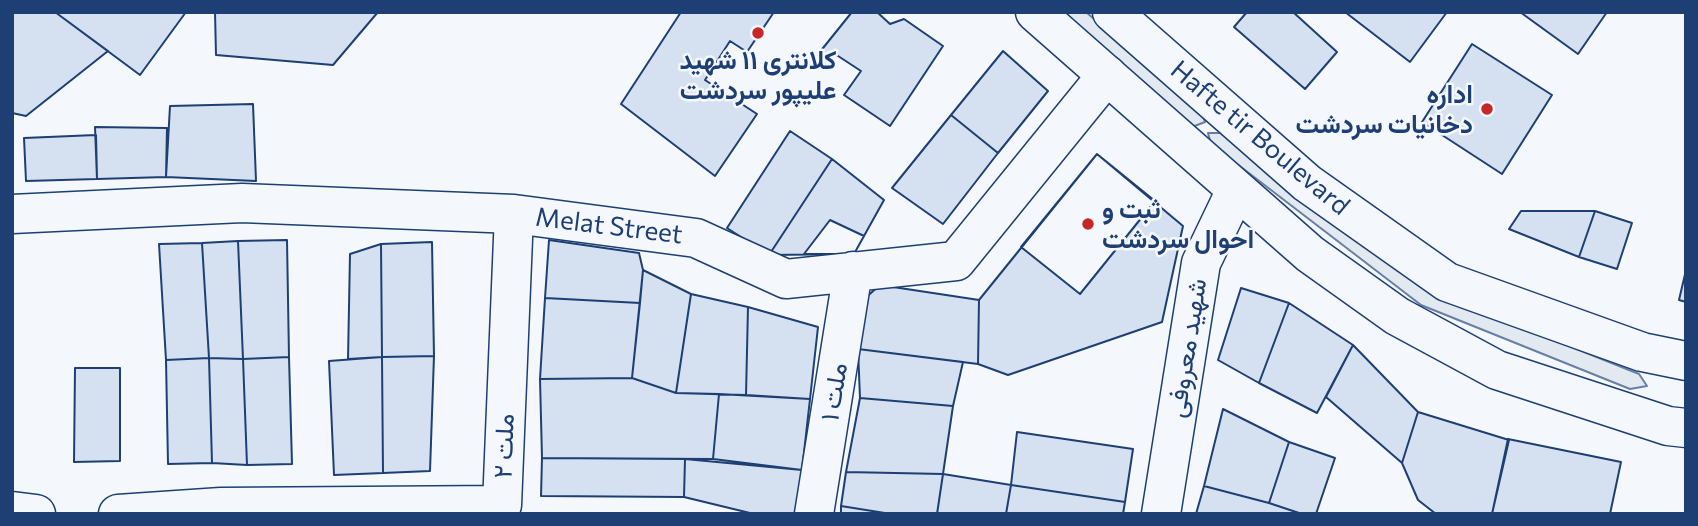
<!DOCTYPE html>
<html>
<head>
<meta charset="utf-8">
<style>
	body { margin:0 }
	#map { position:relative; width:1698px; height:526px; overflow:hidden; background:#f4f7fb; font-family:Commissioner,sans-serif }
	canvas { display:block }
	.frame { position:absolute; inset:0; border:14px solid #1d3f73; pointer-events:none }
</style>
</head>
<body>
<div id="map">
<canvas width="1698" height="526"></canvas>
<div class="frame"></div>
</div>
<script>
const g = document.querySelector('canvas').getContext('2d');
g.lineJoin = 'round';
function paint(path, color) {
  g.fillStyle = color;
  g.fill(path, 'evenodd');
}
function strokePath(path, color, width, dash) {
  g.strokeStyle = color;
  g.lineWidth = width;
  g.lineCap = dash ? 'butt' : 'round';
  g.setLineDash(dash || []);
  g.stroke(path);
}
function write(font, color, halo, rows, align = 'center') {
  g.font = font + ' Commissioner,Vazirmatn,sans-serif';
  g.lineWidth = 5;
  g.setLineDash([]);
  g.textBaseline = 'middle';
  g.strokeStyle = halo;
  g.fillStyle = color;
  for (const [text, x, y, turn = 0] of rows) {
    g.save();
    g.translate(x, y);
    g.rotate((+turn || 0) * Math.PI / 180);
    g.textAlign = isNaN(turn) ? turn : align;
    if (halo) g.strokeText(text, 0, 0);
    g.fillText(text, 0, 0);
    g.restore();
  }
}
const green = new Path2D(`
	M1062 12H1086L1202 113 1205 122 1192 127Z
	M1208 133H1221L1427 289 1639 374 1647 386 1630 389 1421 305 1211 144Z`);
paint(green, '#e3e9f0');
strokePath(green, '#687fa3', 2);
const building = new Path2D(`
	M12 12H55L108 51 26 116 12 113Z
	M55 12H186L140 75Z
	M215 12H378L333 65 216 55Z
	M681 12H774L747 52 730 41 705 80 757 114 715 176 621 104Z
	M852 12H877L890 24 904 19 943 46 890 126 844 95 861 71 835 54 827 67 815 58Z
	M1247 12H1293L1337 52 1305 89 1234 27Z
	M1345 12H1447L1410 62Z
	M1520 12H1607L1578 54Z
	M1472 44 1552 95 1502 174 1422 122Z
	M1003 51 1048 91 998 153 951 115Z
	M253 104 256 181 166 177 170 106Z
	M951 115 998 153 943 224 892 188Z
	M95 127 167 128 166 177 97 179Z
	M790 131 832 159 769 255 727 228Z
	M96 135 97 179 26 181 24 138Z
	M1097 154 1155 201 1080 294 1021 247Z
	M1097 154 1183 226 1162 322 1008 375 978 364 979 300Z
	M832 159 884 200 854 254 769 255Z
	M1521 211H1595L1579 257 1509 229Z
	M1595 211 1632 223 1617 269 1579 257Z
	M830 220 864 236 854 254H804Z
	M287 240 289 357 243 359 238 241Z
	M549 240 639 253 643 270 640 303 545 298Z
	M238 241 243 359 209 358 202 243Z
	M432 242 434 356 382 357 381 244Z
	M202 243 209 358 166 360 159 244Z
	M381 244 382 357 348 359 350 254Z
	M643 270 691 294 676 393 632 378Z
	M1686 270V302L1679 300Z
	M880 285 979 300 978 364 858 349 863 300Z
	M1241 288 1289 303 1259 383 1218 360Z
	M691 294 748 307 746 395 676 393Z
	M545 298 640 303 632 378 540 379Z
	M1289 303 1353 345 1317 413 1259 383Z
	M748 307 818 327 810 399 746 395Z
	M1353 345 1418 412 1402 463 1326 397Z
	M858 349 963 362 953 406 860 398Z
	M434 356 430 471 383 473 382 357Z
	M289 357 292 464 247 465 243 359Z
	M382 357 383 473 334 475 329 361Z
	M209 358 212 463 168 464 166 360Z
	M209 358 243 359 247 465 212 463Z
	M75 368H120V461L74 462Z
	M632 378 676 393 719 394 713 459 542 458 540 379Z
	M719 394 810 399 802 470 713 459Z
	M860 398 953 406 943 474 846 472Z
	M1223 409 1289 442 1269 503 1204 486Z
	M1418 412 1509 440 1492 514H1436L1418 500 1402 463Z
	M1017 432 1133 449 1125 502 1011 485Z
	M1508 439 1621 462 1610 514H1492Z
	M1289 442 1335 458 1316 514H1302L1269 503Z
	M542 458 685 459 684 497 541 496Z
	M685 459 802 470 797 514H754L684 497Z
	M846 472 943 474 937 514H891L841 506Z
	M943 474 1011 485 1006 514H937Z
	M1011 485 1125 502 1123 514H1006Z
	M1204 486 1269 503 1302 514H1196Z
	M841 506 891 514H841Z`);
paint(building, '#d5e0f0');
strokePath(building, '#1d3f73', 2);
const minor = new Path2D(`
	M12 214 242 203 514 214 696 238 786 279 956 261 1107 75
	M12 511 36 514
	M118 514 221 507 502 505 514 214
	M814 514 853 271
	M1161 514 1201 263 1236 190`);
const major = new Path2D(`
	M1035 12 1310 254 1397 316 1497 370 1668 426 1686 428
	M1112 12 1307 183 1447 282 1642 352 1686 361`);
strokePath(minor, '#1d3f73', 41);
strokePath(major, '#1d3f73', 41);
strokePath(minor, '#f4f7fb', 38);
strokePath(major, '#f4f7fb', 38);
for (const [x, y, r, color] of [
	[758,33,7,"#c62828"],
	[1487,109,7,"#c62828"],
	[1088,224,7,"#c62828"]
]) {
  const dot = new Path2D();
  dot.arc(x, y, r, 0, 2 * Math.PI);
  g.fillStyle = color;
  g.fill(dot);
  strokePath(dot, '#f4f7fb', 2.5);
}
write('bold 26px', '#1d3f73', '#f4f7fb', [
	["کلانتری ۱۱ شهید",758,60],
	["علیپور سردشت",758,90],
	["اداره",1473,94,"right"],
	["دخانیات سردشت",1473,124,"right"],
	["ثبت و",1102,209,"left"],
	["احوال سردشت",1102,239,"left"]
]);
write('26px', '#1d3f73', '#f4f7fb', [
	["Hafte tir Boulevard",1260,138,40],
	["Melat Street",609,226,7],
	["شهید معروفی",1187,348,-81],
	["ملت ۱",834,392,-81],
	["ملت ۲",504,446,-88]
]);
</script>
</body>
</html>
